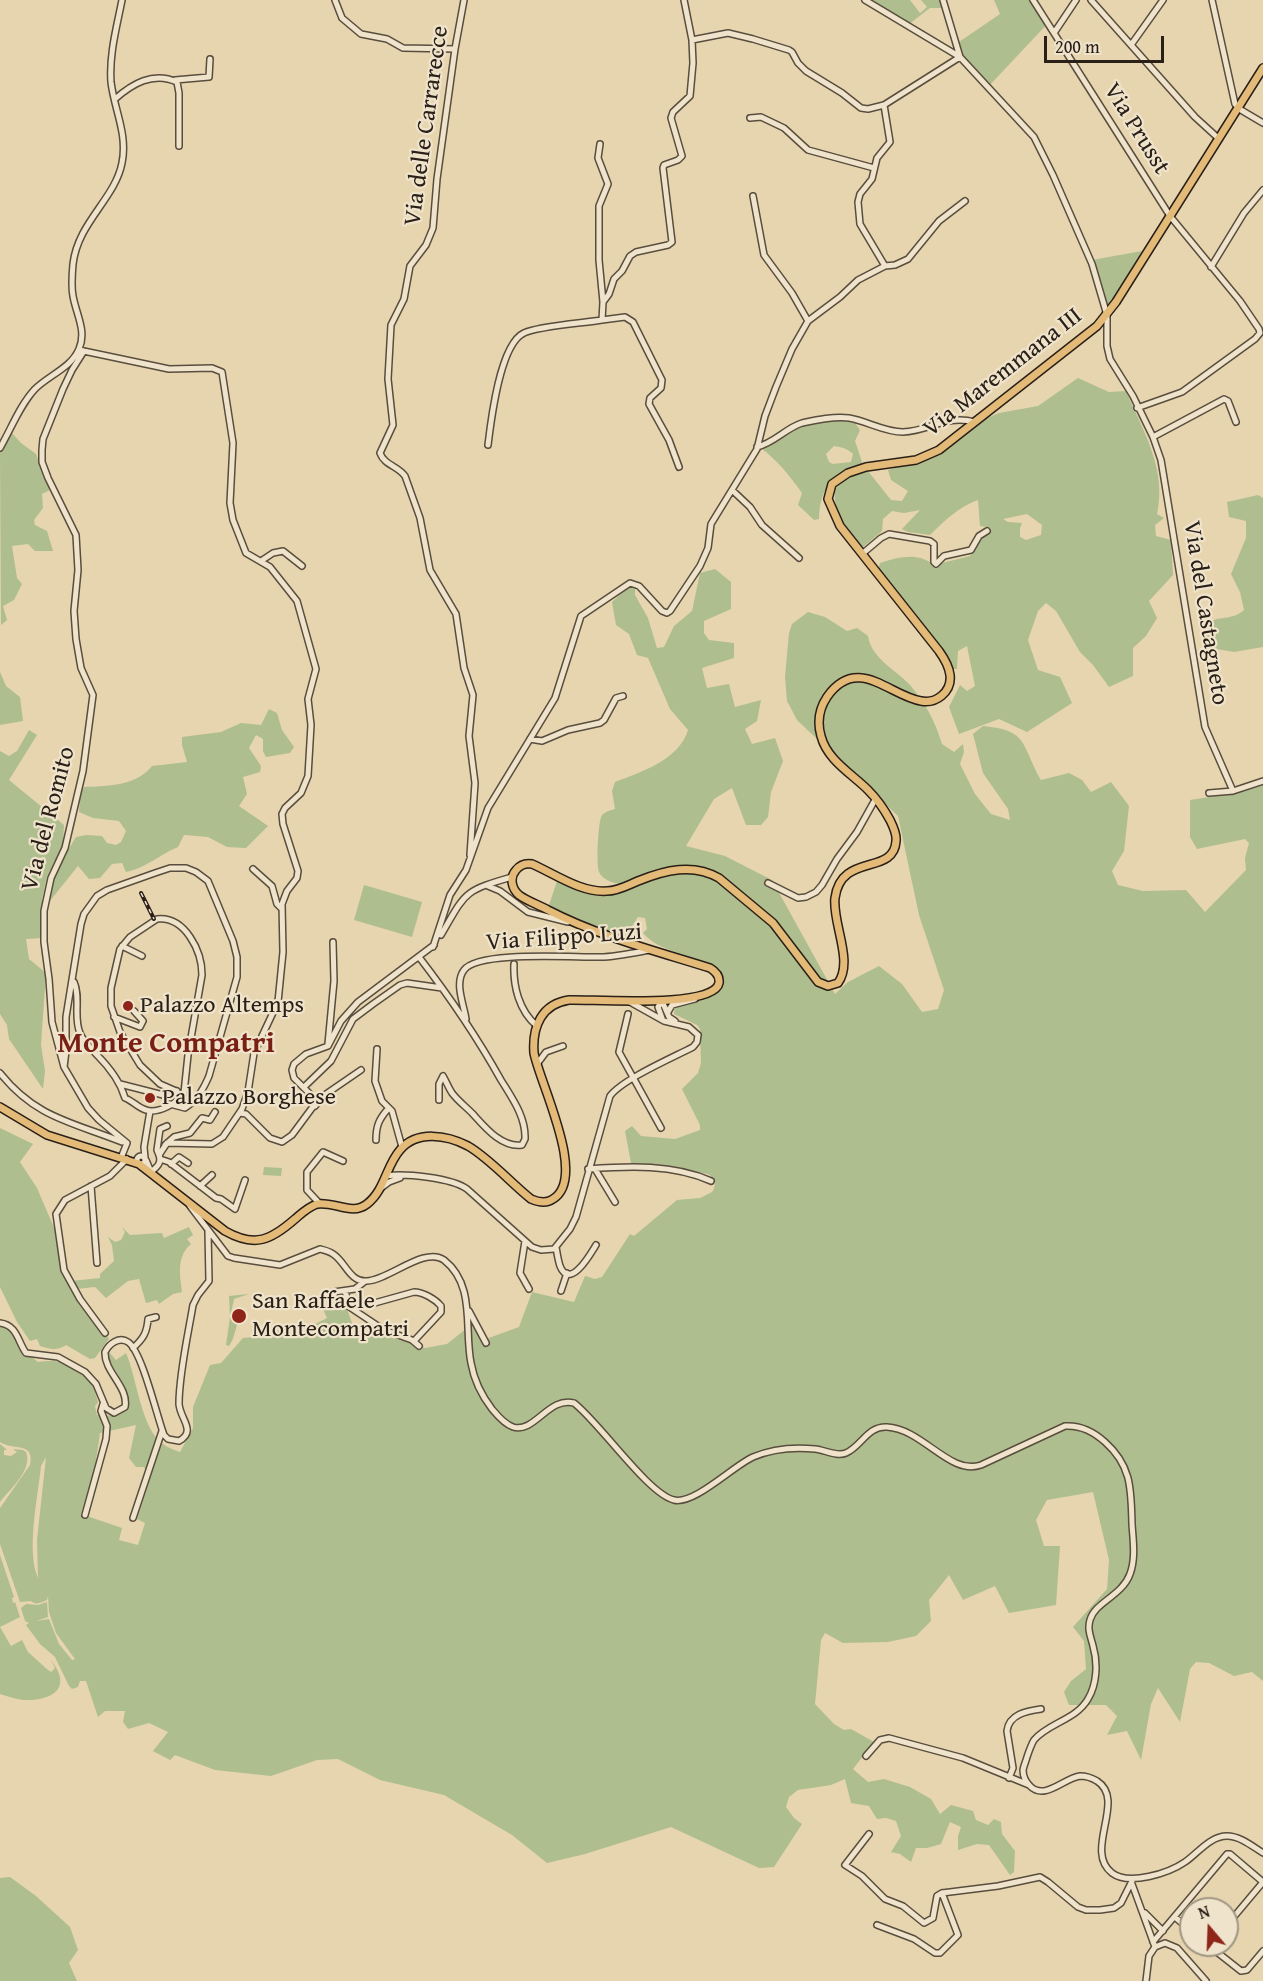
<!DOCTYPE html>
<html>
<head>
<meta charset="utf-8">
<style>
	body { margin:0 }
	#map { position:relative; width:1263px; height:1981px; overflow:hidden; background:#e6d5af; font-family:"Gentium Book Plus",serif }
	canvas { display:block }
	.north { position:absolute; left:1179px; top:1897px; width:60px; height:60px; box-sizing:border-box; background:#efe4cb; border:2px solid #a09683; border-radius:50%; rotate:341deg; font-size:16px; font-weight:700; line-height:24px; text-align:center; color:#2a2018 }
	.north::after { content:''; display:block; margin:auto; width:21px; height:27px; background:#8f2418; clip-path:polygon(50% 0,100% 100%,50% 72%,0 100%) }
	.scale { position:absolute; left:1044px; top:36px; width:120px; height:27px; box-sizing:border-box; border:3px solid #2a2018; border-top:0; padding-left:8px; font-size:18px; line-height:21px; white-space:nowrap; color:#2a2018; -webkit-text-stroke:4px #efe4cb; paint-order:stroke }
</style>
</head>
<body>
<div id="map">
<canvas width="1263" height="1981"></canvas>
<div class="north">N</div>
<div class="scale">200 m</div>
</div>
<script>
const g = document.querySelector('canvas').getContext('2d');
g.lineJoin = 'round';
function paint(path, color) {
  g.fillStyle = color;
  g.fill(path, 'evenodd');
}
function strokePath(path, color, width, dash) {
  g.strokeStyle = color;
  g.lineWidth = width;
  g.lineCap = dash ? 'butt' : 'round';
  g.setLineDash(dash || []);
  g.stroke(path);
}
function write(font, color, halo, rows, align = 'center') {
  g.font = font + ' "Gentium Book Plus",serif';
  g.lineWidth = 4.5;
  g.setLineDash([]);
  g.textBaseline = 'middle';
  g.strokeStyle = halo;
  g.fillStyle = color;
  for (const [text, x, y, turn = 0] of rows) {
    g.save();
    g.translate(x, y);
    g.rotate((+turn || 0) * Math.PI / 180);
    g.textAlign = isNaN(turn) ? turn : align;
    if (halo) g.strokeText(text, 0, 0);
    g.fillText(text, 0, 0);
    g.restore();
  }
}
paint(new Path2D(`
	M865 0H910L920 13 927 7 921 0H943L945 8H930L908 25Z
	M994 0H1037L1050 21 988 87 960 57 956 44 1000 14Z
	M1142 251 1108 307 1105 305 1092 260Z
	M1078 378 1109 392 1126 391C1143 431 1167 469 1157 514L1164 518 1155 525 1156 536 1171 540 1173 575 1149 601 1157 618 1146 636 1133 648V676L1109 687 1093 665 1080 652 1056 611 1046 603 1038 611 1028 640 1038 670 1060 677 1072 703 1027 732 999 719 959 734 949 707 960 685 967 691 975 686 967 646 958 651 957 669H952L948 657 878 569 880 563C900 557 917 552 934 565L970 556 987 527 980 526 978 500C960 506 944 521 930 535L908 532 902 529 920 510 904 513 892 511 883 519 882 531 863 547C850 535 826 502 838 485 844 476 858 474 868 471L891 500 902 501 908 491 891 480 888 470 940 455 985 419 999 413 1038 406ZM1027 514 1042 525 1041 535 1026 540 1020 537V528L1022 523 1008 522 1003 519Z
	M835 420 855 423 860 430 855 441 863 465C833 475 820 486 819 519L814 520 798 505 802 493C790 476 778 461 761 448 791 429 799 424 835 420ZM834 446C842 447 848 449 853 454L851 462 833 464 829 462 826 454Z
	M12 433 21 443 36 454 50 490 42 494 43 508 34 520 35 525 47 531 53 551H35L28 544 12 546 17 578 22 584 14 600 3 606 7 620 1 625 0 453Z
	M1258 495 1263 498V647L1234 652 1210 648 1201 626C1218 614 1230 622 1244 610L1240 592 1231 574 1246 538V521L1229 517 1227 502Z
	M715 569 731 582V609L704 621V633L709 640 734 643V658L702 668 707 688 729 684 735 707 761 700 757 721 745 729 752 744 775 738 783 761 771 792 768 817 761 825H746L732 788 714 799 686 846 725 856 772 880 835 994 848 982 879 966 902 984 922 1012 938 1009 944 990 919 915 898 816 797 720 787 701 785 677 789 633 792 624 808 612 825 617 847 631 857 628 868 636C871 658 896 670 910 685 926 704 935 721 942 744L954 752 963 744 964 752 960 764 975 794 991 814 1010 820 1008 809 983 773 973 734 983 726C1029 730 1021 745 1041 780L1069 773 1082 780 1091 792 1111 782 1129 806 1124 851 1112 871 1118 885 1143 891 1186 890 1205 912 1246 870 1245 858 1249 843 1245 839 1197 849 1190 837V800L1241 792 1263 784V1681L1252 1672 1234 1676 1209 1663 1196 1662 1190 1669 1180 1722 1158 1688 1151 1704 1141 1760 1127 1731 1107 1735 1117 1716 1106 1705H1069L1064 1692 1071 1681 1086 1669 1084 1641 1073 1627 1107 1589 1109 1560 1093 1492 1047 1500 1036 1520 1044 1546H1060L1056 1605 1009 1613 995 1586 963 1600 949 1575 929 1600 931 1621 916 1636 888 1642 843 1643 825 1633 821 1640 815 1704 834 1724 844 1730 851 1729 874 1742 853 1769 868 1782 884 1779 910 1787 931 1799 940 1814 951 1805 973 1811 976 1820 988 1825 994 1819 1001 1822 1002 1834 1015 1851 1014 1872 1010 1875 989 1845 977 1844 958 1850V1836L961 1827 950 1822 941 1844 927 1848H916L911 1862 900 1854 891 1852 901 1836 896 1821 886 1818 877 1819 869 1806 851 1803 845 1779 831 1785 798 1790 789 1797 786 1807 794 1818 802 1824 774 1867 759 1868 671 1827 585 1854 547 1863 512 1835 444 1795 380 1780 338 1759 317 1760 271 1776 215 1770 175 1755 170 1760 153 1751 168 1732 149 1723 128 1729 123 1722 125 1711H105L98 1717 86 1681H80L78 1687 72 1689 69 1686 55 1657 40 1644 26 1625 29 1623 25 1621 21 1608 26 1604 38 1605 47 1602 48 1617 36 1621 49 1619 59 1644 72 1660 75 1659 56 1633 49 1612 48 1596 47 1600C42 1602 36 1606 31 1601L20 1602 0 1544V1508L30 1465C35 1441 13 1451 0 1442V1325H4L15 1334 26 1355 33 1358 38 1362C57 1358 83 1365 92 1384 95 1390 96 1396 98 1402L95 1406 97 1415C113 1416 120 1417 129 1404 128 1386 116 1374 108 1359L109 1352 116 1360 126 1353C137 1378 141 1429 163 1444 168 1448 175 1450 180 1452L193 1428V1407L210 1365 221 1363 243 1338 273 1335 285 1324 293 1337 308 1335 313 1325 327 1318 322 1307 336 1301 346 1306 353 1326 364 1333H377L425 1348 447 1344 472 1324 486 1339 519 1327 532 1292 574 1302 585 1276 595 1279 602 1277 630 1234 634 1236 677 1200 700 1198 712 1192C717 1186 715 1178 708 1174L631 1163 625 1131 632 1126 641 1136 675 1139 700 1130V1125L682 1089 698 1073 701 1063 700 1029 697 1025 674 1014 675 1007C687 1004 699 1001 711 996 724 990 727 975 715 966 712 963 706 962 702 961 682 953 658 950 643 933L647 929 645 918 638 917 627 934 622 936 575 921 548 908 557 881 593 892 628 885C617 884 604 882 599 872 596 864 598 821 602 815 605 812 611 810 615 809L612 791 615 782C641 772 679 760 688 730L670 709 648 658 637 655 629 634 616 625 612 602 628 587 635 589V595L648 618 657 648 664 647 674 626 692 611 700 573ZM136 1425 129 1458 136 1467H144L150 1479 137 1519 145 1523 138 1545 119 1540 122 1528 81 1514 95 1467 100 1433ZM46 1457 37 1540 38 1578C26 1551 38 1496 41 1466Z
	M0 672 6 686 20 697 23 721 0 725Z
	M269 709 277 713 282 730 294 747 290 753 266 757 263 751V739L256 735 249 748 261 766 260 772 243 777 247 794 239 806 268 826 246 848 227 847 208 837 184 835 178 847C160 854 145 869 126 872L122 863 112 864 100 878 89 879 78 866 49 902C47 879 65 856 76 837L86 835 102 836 107 843 116 845 121 842 126 831 119 821 93 818 79 812 80 796 84 787C107 786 137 786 152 766L187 762 182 745V737L221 732 241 723 261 725Z
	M29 730 37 735 9 780 64 825 63 845 47 876 42 899V938L26 939 29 959 46 973 41 1045 45 1071 43 1089 9 1039 7 1025 0 1014V751L9 756 17 751Z
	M364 885 422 902 412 937 354 920Z
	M0 1128 33 1144 20 1162 37 1188 55 1230 62 1270 109 1339 95 1358 90 1359 66 1345C58 1351 49 1349 40 1346L37 1339 30 1341 17 1322 0 1287Z
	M264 1167 282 1168 281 1176 263 1175Z
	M122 1227 130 1235 162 1233 164 1238 189 1227 193 1235 187 1239 191 1244C176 1257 180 1275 182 1292L173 1294 159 1304 157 1300 146 1303 139 1279 128 1281 106 1298 95 1287 76 1289 71 1281 100 1278V1274L114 1261 112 1245 108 1237 115 1242 121 1240 125 1232Z
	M249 1294 234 1299 231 1313 234 1314 238 1308H240L241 1317C235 1325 236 1336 229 1346L226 1345 230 1317 229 1296Z
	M0 1444 7 1450H4V1455L11 1456 17 1452 13 1449 23 1450 26 1452C33 1470 10 1489 0 1502Z
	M0 1555 14 1597 12 1598 13 1603 15 1602 20 1617 0 1627 11 1646 22 1640 28 1652 48 1670 51 1672 55 1668 51 1660C73 1688 53 1701 23 1700 16 1699 7 1696 0 1694Z
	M10 1877 36 1896 70 1927 78 1950 69 1963 77 1981H0V1878Z`), '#afbe8f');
const minor = new Path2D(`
	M335 0 342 18 361 34 387 39 403 48 455 49
	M464 0 455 49 437 179 433 228 426 245 410 266 404 299 391 325 388 379 393 425 380 453C384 465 398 466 405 476L420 518 430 570 456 614 464 668 473 695 469 736 475 783 470 855
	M684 0 692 40
	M865 0 960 57 1034 137 1053 175 1092 264 1107 315V346L1110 359 1133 396 1153 437 1161 460 1205 727 1233 791
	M943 0 960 57
	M1033 0 1170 216 1240 301 1259 329 1260 333 1255 339 1182 392 1137 408
	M1091 0 1195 117 1218 138
	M1212 0 1235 104 1241 110 1263 123
	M1054 33 1076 0
	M1131 45 1163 0
	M175 80 209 77 210 59
	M115 99C132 84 153 71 177 82L179 93V146
	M750 118 761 117 784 128 808 150 874 168
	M600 144 598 158 608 184 599 206V260L603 302
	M753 196 764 255 792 293 808 321
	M885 266 860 224 858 202 860 194 872 179 877 158 890 142 884 105 960 57
	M1211 267 1244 213 1263 190
	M79 350 169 369 212 368 222 372 233 443 230 503 233 520 246 553 270 567 297 601 316 669 308 699 311 725 308 776 301 793 285 808 282 814 283 824 298 871 297 878 287 891 282 904 283 952 278 1002 254 1053 248 1092 242 1109 223 1137 212 1144 167 1143 159 1155C162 1163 157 1167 151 1172L146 1160
	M1153 437 1224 399 1228 401 1236 422
	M488 445C491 420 500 344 524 333 538 326 584 323 602 320
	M757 447C774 443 786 428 802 423 816 420 834 416 849 418 867 421 884 432 903 432 930 431 946 414 975 422
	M0 448C11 429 20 405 35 389 49 375 71 368 79 349 87 331 76 314 73 296 71 286 72 275 73 264 78 222 115 199 122 163 128 134 114 109 111 82 109 54 117 26 122 0
	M679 467 669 440 649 404 650 398 661 388 662 380 633 322 625 317 602 320 603 302 609 294 614 279 622 271 630 256 636 252 668 245 672 242 663 168 664 165 678 160 682 156 671 118 673 112 690 96 693 63 692 40 728 33 753 39 789 50 792 52 798 63 806 71 842 93 861 108 868 109 884 105
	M732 490 750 507 762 525 799 558
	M862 554 881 538 889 534 930 541 934 544V562L936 564 944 556 971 550 979 536 987 531
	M261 561 273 553 283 551 302 566
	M530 739 542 741 568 730 600 723 604 720 616 698 623 696
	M1209 793 1233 791 1263 781
	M253 869 272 886 277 904 282 909
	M768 883 798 898 806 897 816 892 822 885 837 859 857 832 876 798
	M488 886 500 891 528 912 568 922
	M441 935C466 892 463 891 512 877
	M122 946 142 956
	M433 947 450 895 466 870 488 808 555 698 581 616 630 583 639 586 662 611 667 613 670 611 700 566 708 548 711 524 757 449 765 416 776 387 792 349 808 321 840 297 858 280 885 266 895 265 908 259 939 221 965 201
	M419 957C449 996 477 1037 501 1080 512 1098 526 1117 525 1139L522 1145C501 1148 484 1126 472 1113 465 1106 458 1101 452 1093 448 1087 446 1081 443 1076L439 1084V1100
	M514 964C513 986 519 1011 537 1026
	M74 982C81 997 73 1017 80 1033 84 1043 90 1047 97 1055 110 1068 120 1081 125 1098 133 1101 138 1108 146 1110 158 1114 178 1103 184 1093
	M662 1001 669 1017 675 1021
	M662 1001 658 1007 662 1018
	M630 1002 664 1021 689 1027 698 1035
	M668 1012 672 1005 695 999
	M628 1014 619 1052 661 1128
	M114 1017 140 1027 143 1021 134 1011
	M466 1019C464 1005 454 983 464 970 478 950 577 958 604 957 619 956 634 953 649 950
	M328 1044 334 981 333 942
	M377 1049 375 1081 382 1101 392 1111 402 1147
	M537 1064 546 1052 563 1046
	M64 1067 52 1022 49 979 44 942V911L51 878 65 848 83 771 93 695 81 668 76 639 74 611 78 570 76 535 48 478 42 462V450L43 439 63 389 72 370 84 351
	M0 1073C36 1118 72 1122 122 1142
	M120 1084 171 1097 177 1091
	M304 1087 331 1061 353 1019 373 1004 400 985 407 983 442 988
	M176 1091 160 1084 140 1065 120 1032 111 1006V988L120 949 130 937 157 919C185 916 202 951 202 975L188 1055 184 1093
	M315 1106 326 1094 361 1070
	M240 1113 246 1114 270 1138 282 1142 292 1135 315 1104 312 1096 294 1078 292 1070 294 1064 306 1054 328 1046 341 1021 358 1002 434 945
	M376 1140C376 1126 379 1119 388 1109
	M165 1145 174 1137 190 1133 202 1118 210 1120 215 1112
	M159 1155 157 1150 160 1129 167 1126
	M137 1160a4 4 0 1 1 8 0a4 4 0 1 1-8 0Z
	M121 1158 127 1143 99 1120 88 1108 64 1067 66 1051V1017L81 924 84 914 97 896 107 890 155 873 170 868H186L196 872 208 881 233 941 237 957V977L209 1076C203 1090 197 1100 185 1108L170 1104
	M145 1158 144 1147 150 1111
	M160 1159 169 1162 216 1198 221 1199 235 1209 245 1180
	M171 1164 179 1157 188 1163
	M588 1169C629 1166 673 1164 711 1181
	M595 1169 615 1202
	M386 1176C405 1173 452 1178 467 1189L532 1247 541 1250 554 1249 570 1229 576 1217 610 1096C623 1079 672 1058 693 1047L697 1042 698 1035
	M91 1186 97 1263
	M200 1186 212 1175
	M381 1188 389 1182 400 1178
	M320 1204 307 1190V1172L323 1152 343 1161
	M190 1206 228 1256 234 1258 280 1265 320 1249C324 1250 329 1251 333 1254 345 1261 350 1283 367 1281 389 1280 425 1246 444 1260 476 1285 464 1329 471 1363 474 1380 482 1396 492 1409 497 1415 504 1424 513 1427 534 1434 549 1396 574 1403 599 1422 648 1494 674 1500 694 1505 733 1466 753 1457 772 1449 795 1447 815 1449 825 1450 837 1457 846 1453 862 1446 867 1426 887 1427 923 1429 950 1476 981 1465L1065 1426C1081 1425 1093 1431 1105 1442 1132 1466 1131 1490 1132 1524 1133 1540 1136 1558 1130 1574 1122 1596 1095 1602 1090 1620 1087 1630 1091 1637 1093 1646 1098 1663 1097 1684 1088 1699 1076 1720 1048 1723 1034 1740 1031 1745 1029 1751 1027 1757 1026 1761 1024 1765 1023 1770 1023 1776 1026 1782 1030 1786 1045 1801 1064 1778 1080 1776 1086 1776 1092 1778 1097 1781 1127 1800 1083 1851 1112 1873 1129 1886 1169 1873 1185 1862 1198 1853 1210 1836 1227 1836 1240 1836 1252 1846 1263 1853
	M525 1241 520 1273 529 1289
	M556 1247C557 1253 558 1260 560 1266 570 1291 591 1253 596 1245
	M364 1282 355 1289 334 1292 333 1296 384 1330 412 1340 419 1346
	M345 1291 347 1298 356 1305 371 1304 414 1292C423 1292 435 1299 441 1306V1312L414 1341
	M561 1291 567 1273
	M469 1311 486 1343
	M0 1323C17 1325 18 1342 26 1353L58 1357 85 1372 96 1384 106 1408 114 1413 125 1407C129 1387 104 1372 105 1352 109 1344 119 1336 128 1342 142 1351 157 1417 164 1435L168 1439 179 1441C197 1431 180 1419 179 1404 179 1374 188 1335 193 1305L198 1295 209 1281 208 1231
	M105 1333 80 1299 64 1270 56 1214 65 1200 110 1176 127 1159
	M133 1348C143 1339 147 1333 148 1319L156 1317
	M85 1515 106 1439 107 1426 101 1411 103 1404
	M133 1518 162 1431
	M866 1756 880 1740 889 1738 963 1758 1029 1785
	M1009 1778 1013 1768 1007 1731C1009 1714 1027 1711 1041 1709
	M869 1834 845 1865 862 1876 885 1899 903 1906 924 1923 933 1918 937 1896 942 1893
	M1132 1884 1155 1947
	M1145 1913 1163 1931
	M1175 1917 1191 1931
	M877 1925 914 1939 935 1953H940L958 1935 942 1893 998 1886 1040 1877 1048 1882 1078 1907 1086 1910H1100L1114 1908 1121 1903 1133 1879
	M1227 1925 1263 1882
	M1153 1942 1227 1854H1230L1263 1882
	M1208 1945 1241 1971 1247 1970 1263 1951
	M1155 1947 1165 1943 1177 1948 1206 1981
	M1146 1981 1149 1956 1155 1947`);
const major = new Path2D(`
	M0 1107 47 1135 139 1164 225 1231C255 1248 271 1240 295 1219 302 1213 308 1207 317 1204 334 1201 352 1216 367 1204 385 1190 386 1166 400 1150 417 1130 447 1135 468 1146 489 1158 511 1183 531 1199 538 1202 546 1204 553 1199 588 1178 540 1084 534 1053 532 1026 542 1004 569 1000 592 999 714 1009 719 983 720 976 715 971 710 968 656 951 598 936 548 910 539 905 527 901 519 895 512 889 509 878 516 870 520 865 526 863 532 864 555 874 581 893 607 891 618 891 628 885 638 881 665 870 693 863 719 878L773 923 818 982 828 986 838 983C854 961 832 923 835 898 841 852 894 876 896 841 897 834 893 826 890 820 884 809 877 799 868 790 852 774 827 760 821 736 817 722 819 709 827 697 857 654 890 696 921 701 936 704 952 692 950 675 949 666 944 658 939 651L840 526 828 499 832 484 848 473 866 467 916 460 939 450 1097 326 1116 302 1263 68`);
strokePath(minor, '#594d3e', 8);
strokePath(major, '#2a2018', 10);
strokePath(minor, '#efe4cb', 5);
strokePath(major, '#e3ba78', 7);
const rail = new Path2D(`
	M141 893 154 919`);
strokePath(rail, '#2a2018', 4);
strokePath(rail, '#efe4cb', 1.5, [4.5]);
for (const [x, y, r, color] of [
	[128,1006,6,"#8f2418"],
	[150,1098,6,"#8f2418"],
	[239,1316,8,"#8f2418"]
]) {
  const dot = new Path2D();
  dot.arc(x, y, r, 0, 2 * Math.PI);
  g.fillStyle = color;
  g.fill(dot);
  strokePath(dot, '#efe4cb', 2);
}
write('24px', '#2a2018', '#efe4cb', [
	["Via delle Carrarecce",427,126,-82],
	["Via Prusst",1136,129,58],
	["Via Maremmana III",1003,373,-38],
	["Via del Castagneto",1205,613,81],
	["Via del Romito",49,819,-75],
	["Via Filippo Luzi",564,938,-4]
]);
write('24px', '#2a2018', '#efe4cb', [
	["Palazzo Altemps",140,1006],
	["Palazzo Borghese",162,1098],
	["San Raffaele",252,1302],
	["Montecompatri",252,1330]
], 'left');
write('bold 30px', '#7a1f14', '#efe4cb', [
	["Monte Compatri",166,1044]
]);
</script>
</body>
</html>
